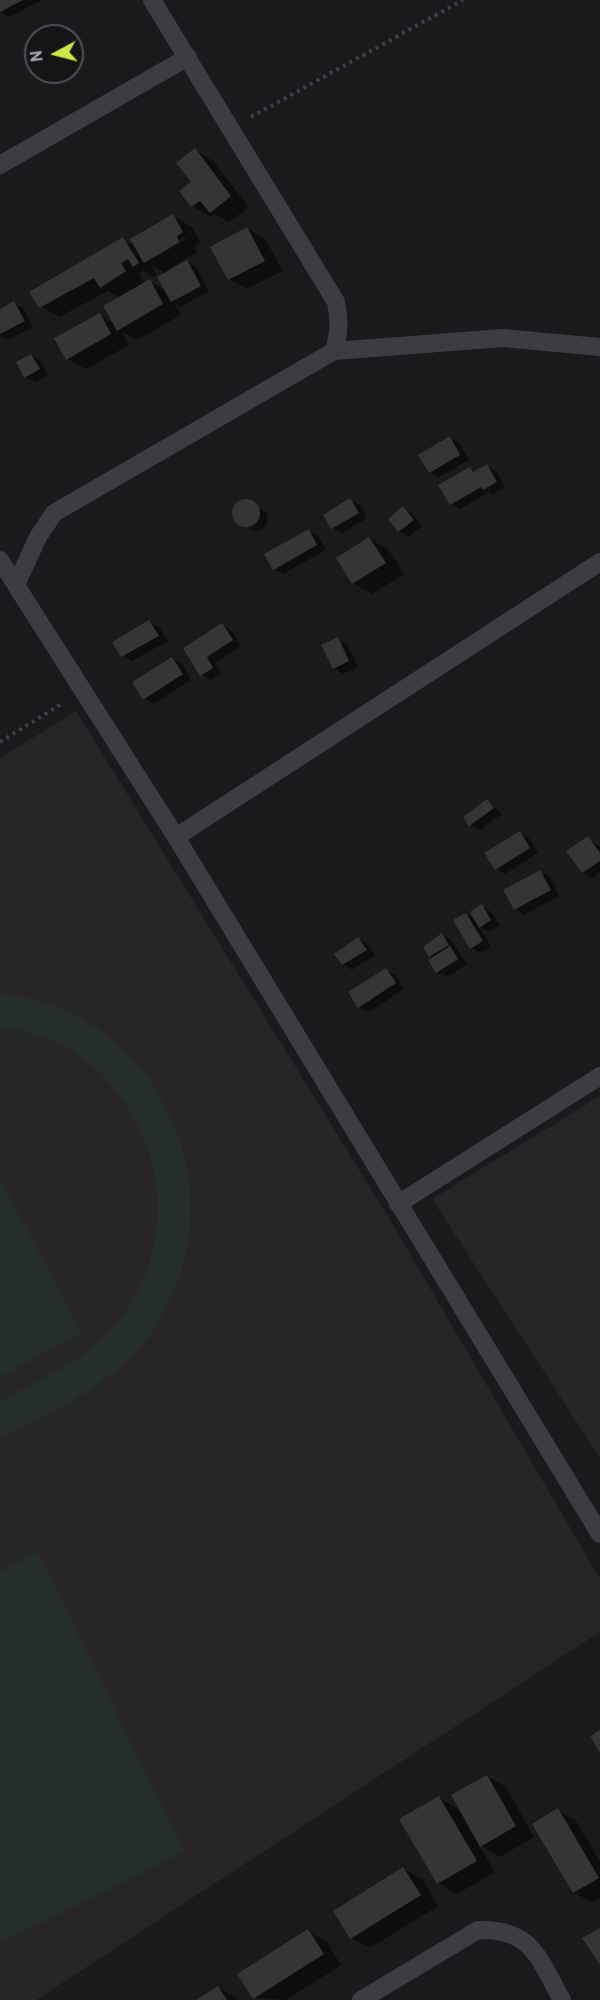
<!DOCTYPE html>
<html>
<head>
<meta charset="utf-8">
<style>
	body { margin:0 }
	#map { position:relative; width:600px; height:2000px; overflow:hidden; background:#1a191b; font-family:Overpass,sans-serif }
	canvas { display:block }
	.north { position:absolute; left:24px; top:24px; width:60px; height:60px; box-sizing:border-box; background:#151416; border:2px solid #535158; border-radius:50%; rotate:263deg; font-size:16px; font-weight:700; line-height:24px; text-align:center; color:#afacba }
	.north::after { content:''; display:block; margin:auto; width:21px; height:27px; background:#cce646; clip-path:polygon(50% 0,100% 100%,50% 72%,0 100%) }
</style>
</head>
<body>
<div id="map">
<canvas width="600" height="2000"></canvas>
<div class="north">N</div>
</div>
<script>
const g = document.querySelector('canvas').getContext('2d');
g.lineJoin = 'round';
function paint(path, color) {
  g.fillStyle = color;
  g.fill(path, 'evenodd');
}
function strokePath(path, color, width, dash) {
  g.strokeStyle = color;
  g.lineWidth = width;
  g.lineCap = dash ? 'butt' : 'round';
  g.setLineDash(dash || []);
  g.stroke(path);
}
paint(new Path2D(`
	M76 711 392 1223 600 1579V1632L36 2000H0V758Z
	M600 1096V1458L432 1199Z`), '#272528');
paint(new Path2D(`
	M0 993C160 1009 242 1193 156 1326 120 1382 57 1409 0 1439V1401C47 1376 97 1355 128 1309 201 1201 133 1039 0 1027Z
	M0 1178 82 1333 0 1377Z
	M38 1552 185 1852 0 1943V1571Z`), '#252e2b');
paint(new Path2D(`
	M0 0H42L9 17 0 12Z
	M195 150 213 161 249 207 229 222 215 214 211 217 192 206 181 192 193 182Z
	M173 216 192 227 201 243 195 246 197 252 168 269 169 272 187 262 196 267 209 291 181 307 174 302 181 315 137 340 121 331 129 345 86 369 67 359 56 339 100 315 115 324 105 307 120 298 108 291 59 317 40 306 31 293 123 239 136 247 132 240ZM184 237 186 239 152 259V256ZM151 265 166 274 159 278 166 291 150 281 145 284 139 274 143 271 153 277 157 274Z
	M247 228 265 239 283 271 247 289 229 279Z
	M14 303 23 308 33 327 7 340 0 336V311Z
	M31 355 41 361 48 375 35 382 25 377Z
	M450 438 459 443 469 460 439 477 430 472Z
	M487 466 496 471 505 487 493 495 489 492 460 509 451 504 470 469 476 472Z
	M350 500 360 505 367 518 342 533 333 528Z
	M243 501 252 502 267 514V525L262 530 254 531 237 521 234 509Z
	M403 508 412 513 422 526 408 537 399 531Z
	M309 530 318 536 326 550 283 574 274 569Z
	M369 539 388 549 404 574 372 594 353 583Z
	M149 622 159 627 168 641 132 661 122 656Z
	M222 625 232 631 241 646 215 663 221 673 211 680 202 675 185 649Z
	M338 639 347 644 358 667 343 674 334 668Z
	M172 659 182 664 191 680 154 704 144 698Z
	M487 801 502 814 480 830 470 824Z
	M520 833 529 838 538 853 505 874 496 869Z
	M588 838 600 847V872L592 878 583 872Z
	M540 872 550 877 559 896 524 915 515 909Z
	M482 906 491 912 500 926 489 932 479 926 491 947 480 953 471 948 466 914 476 920Z
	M442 935 451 940 467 964 447 977 437 972 435 958 431 955Z
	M358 939 367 944 375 955 352 970 343 964Z
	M386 970 396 975 404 989 368 1013 359 1007Z
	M487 1776 506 1787 534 1837 500 1857 478 1844 495 1872 457 1894 438 1883 401 1819 439 1798 462 1811Z
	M558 1810 576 1821 600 1861V1898L592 1903 574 1892Z
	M403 1869 422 1879 438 1906 370 1948 351 1938Z
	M308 1931 327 1942 341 1965 286 2000 254 1998Z
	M218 1988 237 1998 238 2000H199Z`), '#0007');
paint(new Path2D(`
	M0 0H23L0 12Z
	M195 148 231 196 210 213 200 201 191 207 179 191 191 182 176 163Z
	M173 214 183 232 177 236 179 242 144 263 130 239Z
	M247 227 265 261 228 280 210 247Z
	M123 237 139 263 133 267 128 259 121 263 126 271 100 288 94 278 39 308 29 292Z
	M187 260 201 286 171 302 157 277Z
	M150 279 163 304 117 331 103 306Z
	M14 301 25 321 0 334V309Z
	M100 313 111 334 66 360 54 338Z
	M31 354 40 369 24 378 16 362Z
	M450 436 460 455 429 473 418 455Z
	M487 464 497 482 483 490 481 487 450 505 438 485 470 467 473 472Z
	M350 498 359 513 331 529 323 515Z
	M232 513a14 14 0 1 1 28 0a14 14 0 1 1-28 0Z
	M403 506 414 520 398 532 388 519Z
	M309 529 317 545 273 570 264 554Z
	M369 537 386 563 352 584 336 558Z
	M149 620 159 636 121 657 112 642Z
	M222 623 233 640 207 657 213 668 200 676 183 648Z
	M338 637 349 661 333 669 321 645Z
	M172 657 183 674 143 700 132 682Z
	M487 799 494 808 469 826 463 817Z
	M520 831 530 848 495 870 484 853Z
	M588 836 600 853V861L582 873 566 851Z
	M540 870 551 890 514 910 503 890Z
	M482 904 491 920 479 928 470 912Z
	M466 913 483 941 470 949 453 920Z
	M442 933 449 945 429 957 423 947Z
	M358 937 367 950 342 965 334 954Z
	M450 946 458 959 436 973 428 960Z
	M386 968 396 983 358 1008 348 992Z
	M600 1730V1753L590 1736Z
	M487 1775 516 1826 480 1847 451 1795Z
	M439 1796 477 1861 437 1884 399 1819Z
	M558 1808 599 1878 573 1893 532 1824Z
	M403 1867 421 1895 350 1939 333 1911Z
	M600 1928V1965L582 1938Z
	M308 1929 324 1954 253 1999 237 1974Z
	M218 1986 227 2000H196Z`), '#363437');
strokePath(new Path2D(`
	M251 117 463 0
	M0 742 63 703`), '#424047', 4, [3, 4.5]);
strokePath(new Path2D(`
	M0 165 188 57
	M334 351 503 338 600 347
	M0 560 176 837 600 1534
	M16 585 38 537 54 513 334 351C339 333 340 321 336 302L152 0
	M176 837 600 562
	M398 1204 600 1076
	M361 2000 478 1930C532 1928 539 1959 562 2000`), '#3e3c42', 18);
</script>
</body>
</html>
